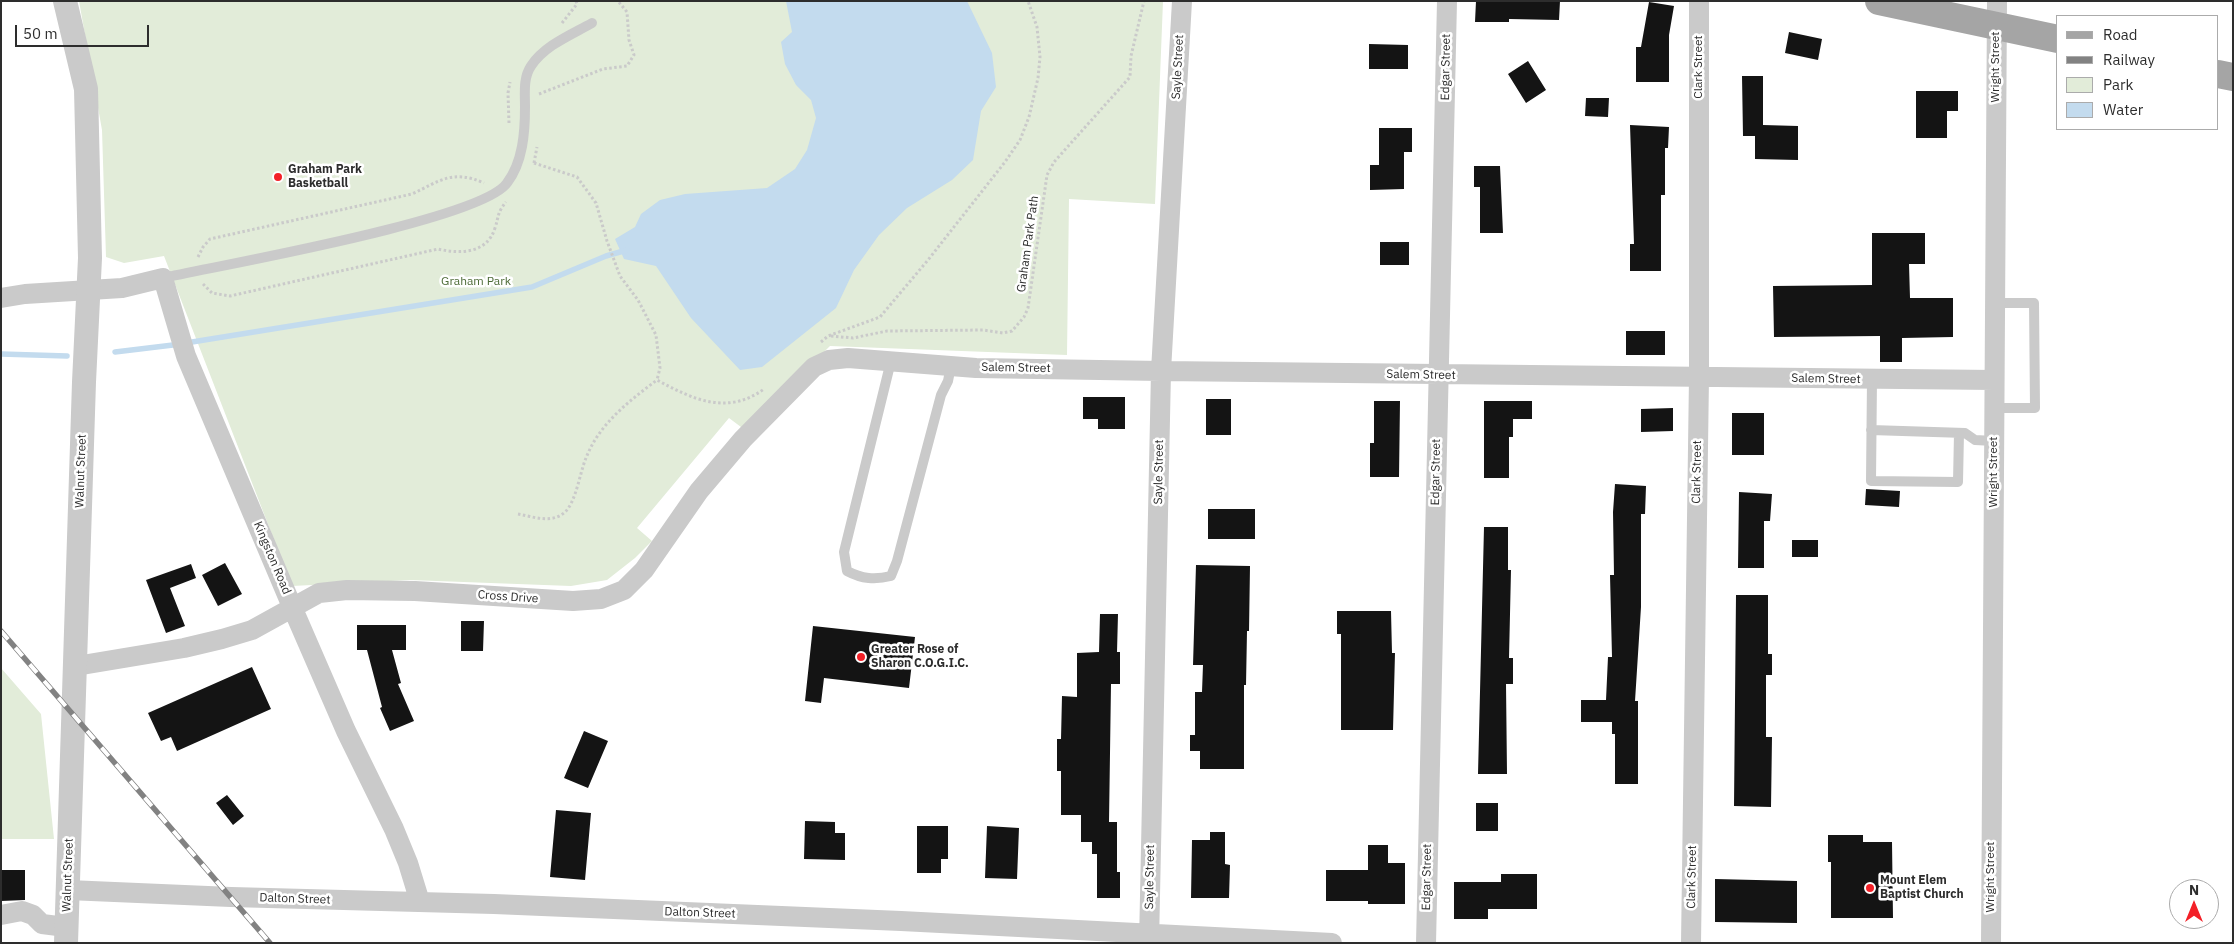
<!DOCTYPE html>
<html>
<head>
<meta charset="utf-8">
<style>
	body { margin:0 }
	#map { position:relative; width:2234px; height:944px; overflow:hidden; background:#fff; font-family:"IBM Plex Sans",sans-serif }
	canvas { display:block }
	.frame { position:absolute; inset:0; border:2px solid #2d2d2d; pointer-events:none }
	.legend { position:absolute; left:2056px; top:15px; width:162px; height:115px; box-sizing:border-box; background:#fff; border:1px solid #ababab; margin:0; padding:6px 9px; list-style:none; font-size:15px; color:#2d2d2d }
	.legend li { display:flex; align-items:center; gap:10px; height:25px }
	.legend b { width:25px; border:1px solid #ababab }
	.north { position:absolute; left:2169px; top:879px; width:50px; height:50px; box-sizing:border-box; background:#fff; border:1px solid #ababab; border-radius:50%; rotate:0deg; font-size:14px; font-weight:700; line-height:20px; text-align:center; color:#2d2d2d }
	.north::after { content:''; display:block; margin:auto; width:18px; height:22px; background:#f32027; clip-path:polygon(50% 0,100% 100%,50% 72%,0 100%) }
	.scale { position:absolute; left:15px; top:25px; width:134px; height:22px; box-sizing:border-box; border:2px solid #2d2d2d; border-top:0; padding-left:6px; font-size:15px; line-height:18px; white-space:nowrap; color:#2d2d2d; -webkit-text-stroke:4px #fff; paint-order:stroke }
</style>
</head>
<body>
<div id="map">
<canvas width="2234" height="944"></canvas>
<div class="frame"></div>
<ul class="legend">
<li><b style="height:6px;background:#a5a5a5"></b>Road</li>
<li><b style="height:6px;background:#828282"></b>Railway</li>
<li><b style="height:14px;background:#e2ecd9"></b>Park</li>
<li><b style="height:14px;background:#c3dbee"></b>Water</li>
</ul>
<div class="north">N</div>
<div class="scale">50 m</div>
</div>
<script>
const g = document.querySelector('canvas').getContext('2d');
g.lineJoin = 'round';
function paint(path, color) {
  g.fillStyle = color;
  g.fill(path, 'evenodd');
}
function strokePath(path, color, width, dash) {
  g.strokeStyle = color;
  g.lineWidth = width;
  g.lineCap = dash ? 'butt' : 'round';
  g.setLineDash(dash || []);
  g.stroke(path);
}
function write(font, color, halo, rows, align = 'center') {
  g.font = font + ' "IBM Plex Sans",sans-serif';
  g.lineWidth = 5;
  g.setLineDash([]);
  g.textBaseline = 'middle';
  g.strokeStyle = halo;
  g.fillStyle = color;
  for (const [text, x, y, turn = 0] of rows) {
    g.save();
    g.translate(x, y);
    g.rotate((+turn || 0) * Math.PI / 180);
    g.textAlign = isNaN(turn) ? turn : align;
    if (halo) g.strokeText(text, 0, 0);
    g.fillText(text, 0, 0);
    g.restore();
  }
}
paint(new Path2D(`
	M79 1H1163L1155 204 1069 199 1067 355 830 346 745 430 729 418 637 528 652 541 635 558 607 580 571 586 410 580 292 586 164 256 124 263 106 257 102 130Z
	M1 668 41 714 54 839H1Z`), '#e2ecd9');
paint(new Path2D(`
	M786 1H967L992 53 996 87 981 111 973 160 952 180 907 208 879 235 854 270 836 308 762 367 740 370 691 318 656 266 624 259 615 239 635 227 641 214 660 200 685 194 767 188 795 169 807 150 816 118 811 100 796 85 785 64 781 42 792 32Z`), '#c3dbee');
strokePath(new Path2D(`
	M192 342 532 287 606 256 627 250
	M115 352 173 345
	M1 354 67 356`), '#c3dbee', 5.5);
paint(new Path2D(`
	M1476 1H1560L1559 20 1509 19V22H1475Z
	M1649 2 1674 6 1669 35V82H1636V47H1641Z
	M1789 32 1822 39 1818 60 1785 53Z
	M1369 44 1408 45V69H1369Z
	M1528 61 1546 90 1526 103 1508 74Z
	M1742 76H1763V125L1798 126V160L1755 159V136H1743Z
	M1916 91H1958V111H1947V138H1916Z
	M1586 98H1609L1608 117 1585 116Z
	M1630 125 1669 127 1668 148H1665V195H1661V271H1630V244H1634Z
	M1379 128H1412V152H1404V189L1370 190V165H1379Z
	M1474 166H1500L1503 233H1480V187H1474Z
	M1872 233H1925V264H1909L1910 298H1953V337L1902 338V362H1880V336L1774 337 1773 286 1872 285Z
	M1380 242H1409V265H1380Z
	M1626 331H1665V355H1626Z
	M1083 397H1125V429H1098V419H1083Z
	M1206 399H1231V435H1206Z
	M1374 401H1400L1399 477H1370V443H1374Z
	M1484 401H1532V419H1513V437H1509V478H1484Z
	M1673 408V431L1641 432V409Z
	M1732 413H1764V455H1732Z
	M1615 484 1646 486 1645 514H1641V607L1635 701H1638V784H1615V734H1612V722H1581V700H1606L1608 657H1612L1610 575H1614L1613 512Z
	M1866 489 1900 491 1899 507 1865 505Z
	M1739 492 1772 494 1770 521H1764V568H1738Z
	M1208 509H1255V539H1208Z
	M1484 527H1508V570H1511L1509 658H1513V684H1506L1507 774H1478Z
	M1792 540H1818V557H1792Z
	M225 563 242 594 218 606 202 575Z
	M191 564 196 578 170 588 185 626 166 633 146 580Z
	M1196 565 1250 566 1249 631H1247L1246 685H1244V769H1200V751H1190V735H1195V692H1202L1203 665H1193Z
	M1736 595H1768V654H1772V675H1766V737H1772L1771 807 1734 806Z
	M1337 611H1391L1392 653H1395L1393 730H1341V634H1337Z
	M1100 614H1118L1117 652H1120V684H1111L1109 822H1117V872H1120V898H1097V854H1092V842H1081V815H1061V771H1057V739H1061L1062 696 1077 697V653L1099 652Z
	M461 621H484L483 651H461Z
	M357 625H406V650H392L401 683 398 684 414 721 390 731 380 708 382 707 367 650H357Z
	M813 626 915 637 909 688 824 678 821 703 805 701Z
	M252 667 271 709 177 751 171 737 161 741 148 713Z
	M584 731 608 741 588 788 564 778Z
	M227 795 244 816 233 825 216 803Z
	M1476 803H1498V831H1476Z
	M556 810 591 813 585 880 550 877Z
	M805 821 835 822V833H845V860L804 859Z
	M917 826H948V859H941V873H917Z
	M987 826 1019 828 1017 879 985 878Z
	M1210 832H1225V864L1230 865 1229 898H1191L1192 840H1210Z
	M1828 835H1863V842H1892L1893 918H1831V862H1828Z
	M1368 845H1388V863H1405V904H1368V901H1326V870H1368Z
	M1 870H25V900L1 901Z
	M1501 874H1537V909H1488V919H1454V882H1501Z
	M1715 879 1797 881V923L1715 922Z`), '#141414');
strokePath(new Path2D(`
	M562 23 577 4 576 1
	M539 94 603 69 627 66 634 55 629 40 627 12 618 1
	M509 123 508 93 510 82
	M534 163 577 177 596 203 607 241 620 276 638 300 656 335 660 368 657 380C692 399 727 416 764 389
	M534 163 537 147
	M198 257 203 247 210 239 412 194C440 181 452 169 484 183
	M203 284 212 293 230 296 438 249C460 254 487 254 495 228 499 216 497 213 506 202
	M831 336 853 338 887 331 983 330 1003 333 1012 331 1024 317 1028 308 1047 175 1054 162 1130 77 1131 56 1144 1
	M821 342 828 336 880 317 928 260 1005 162 1020 140 1029 117 1038 78 1040 57 1037 27 1028 1
	M518 514C534 517 552 524 565 512 576 502 580 472 586 458 599 424 629 401 657 380`), '#cacaca', 3, [2.5, 2.5]);
strokePath(new Path2D(`
	M163 278C220 265 481 220 507 183 523 162 525 132 525 107 525 93 523 78 531 66 545 45 571 35 592 23
	M891 361 844 552 847 571C862 579 875 580 891 576L897 561 941 395 948 381 951 366
	M1872 379 1871 481 1958 482 1959 433
	M1994 408H2035L2034 303H1994
	M1871 430 1965 433 1975 440 1994 441`), '#cacaca', 10);
strokePath(new Path2D(`
	M1 298 25 294 122 288 163 278 186 356 293 609 346 731 394 829 408 863 420 902
	M76 666 184 648 222 639 252 630 319 593 347 590 415 591 573 601 601 599 624 590 644 570 699 491 743 439 814 367 829 360 848 358 976 368 1161 371 1994 380
	M68 890 231 897 494 904 901 921 1332 943
	M1 915 22 911 33 915 42 924 66 927
	M1149 943 1161 371 1182 1
	M1426 943 1447 1
	M1691 943 1699 377V1
	M1991 943 1997 1`), '#cacaca', 20);
strokePath(new Path2D(`
	M65 1 86 89 90 258 84 382 66 943`), '#cacaca', 24);
strokePath(new Path2D(`
	M1879 1 2058 39
	M2218 74 2233 77`), '#a5a5a5', 28);
const rail = new Path2D(`
	M1 631 270 943`);
strokePath(rail, '#828282', 5.5);
strokePath(rail, '#fff', 4, [11]);
for (const [x, y, r, color] of [
	[278,177,5,"#f32027"],
	[861,657,5,"#f32027"],
	[1870,888,5,"#f32027"]
]) {
  const dot = new Path2D();
  dot.arc(x, y, r, 0, 2 * Math.PI);
  g.fillStyle = color;
  g.fill(dot);
  strokePath(dot, '#fff', 2);
}
write('12px', '#2d2d2d', '#fff', [
	["Sayle Street",1178,67,-87],
	["Edgar Street",1446,67,-89],
	["Clark Street",1699,67,-90],
	["Wright Street",1996,67,-90],
	["Graham Park Path",1028,244,-82],
	["Salem Street",1016,368,1],
	["Salem Street",1421,375,1],
	["Salem Street",1826,379,1],
	["Walnut Street",81,471,-88],
	["Sayle Street",1159,472,-89],
	["Edgar Street",1436,472,-89],
	["Clark Street",1697,472,-89],
	["Wright Street",1994,472,-90],
	["Kingston Road",272,558,67],
	["Cross Drive",508,597,4],
	["Walnut Street",68,875,-88],
	["Sayle Street",1150,877,-89],
	["Edgar Street",1427,877,-89],
	["Clark Street",1692,877,-89],
	["Wright Street",1991,877,-90],
	["Dalton Street",295,899,2],
	["Dalton Street",700,913,2]
]);
write('bold 12px', '#2d2d2d', '#fff', [
	["Graham Park",288,170],
	["Basketball",288,184],
	["Greater Rose of",871,650],
	["Sharon C.O.G.I.C.",871,664],
	["Mount Elem",1880,881],
	["Baptist Church",1880,895]
], 'left');
write('12px', '#4d6b37', '#fff', [
	["Graham Park",476,282]
]);
</script>
</body>
</html>
